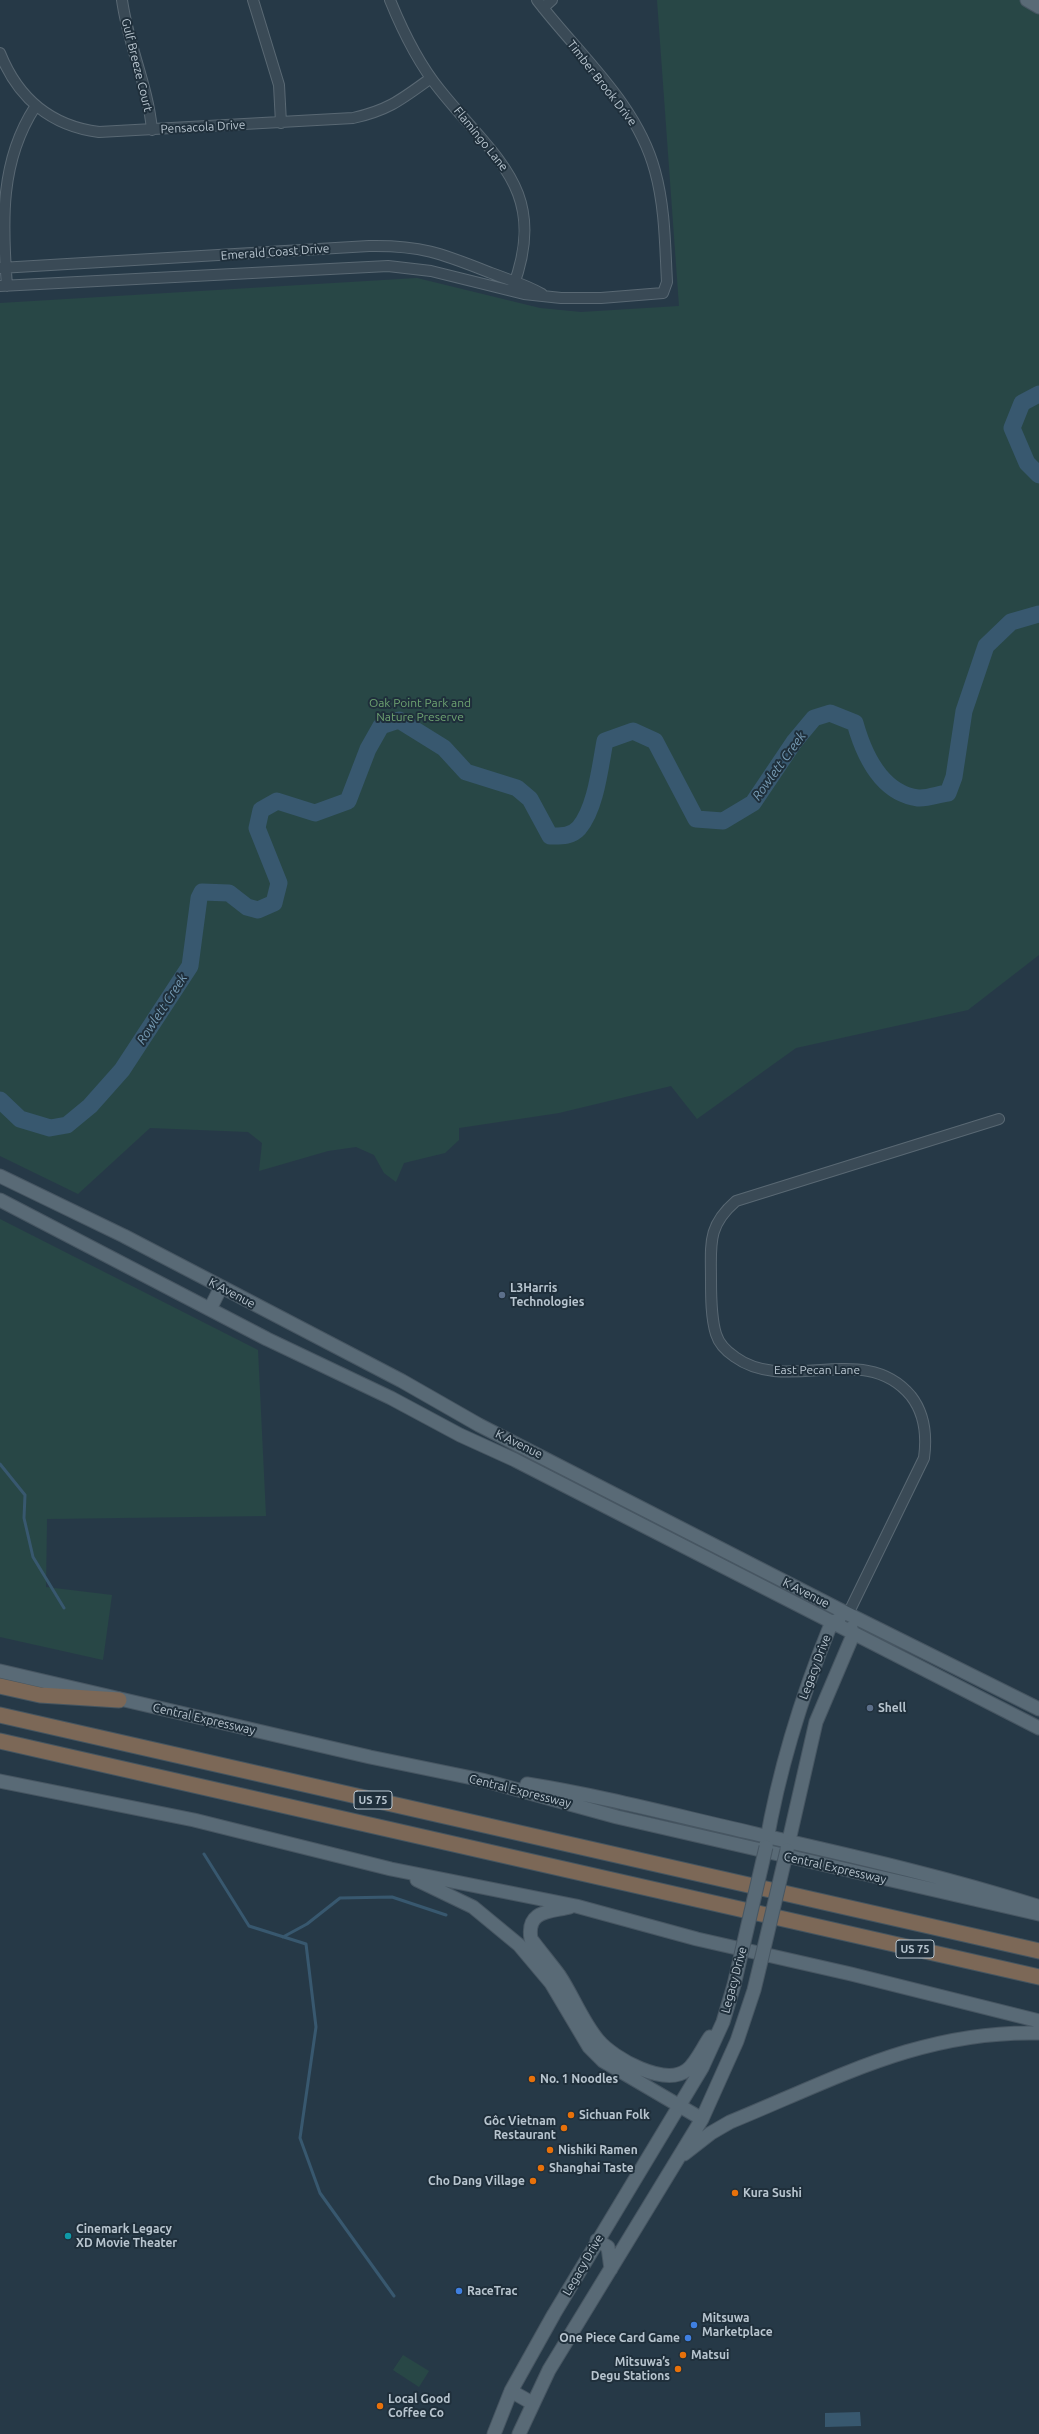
<!DOCTYPE html>
<html>
<head>
<meta charset="utf-8">
<style>
	body { margin:0 }
	canvas { display:block; background:#263947 }
</style>
</head>
<body>
<canvas width="1039" height="2434"></canvas>
<script>
const g = document.querySelector('canvas').getContext('2d');
g.lineJoin = 'round';
function paint(path, color) {
  g.fillStyle = color;
  g.fill(path, 'evenodd');
}
function strokePath(path, color, width, dash) {
  g.strokeStyle = color;
  g.lineWidth = width;
  g.lineCap = dash ? 'butt' : 'round';
  g.setLineDash(dash || []);
  g.stroke(path);
}
function write(font, color, halo, rows, align = 'center') {
  g.font = font + ' Ubuntu,sans-serif';
  g.lineWidth = 4;
  g.setLineDash([]);
  g.textBaseline = 'middle';
  g.strokeStyle = halo;
  g.fillStyle = color;
  for (const [text, x, y, turn = 0] of rows) {
    g.save();
    g.translate(x, y);
    g.rotate((+turn || 0) * Math.PI / 180);
    g.textAlign = isNaN(turn) ? turn : align;
    if (halo) g.strokeText(text, 0, 0);
    g.fillText(text, 0, 0);
    g.restore();
  }
}
paint(new Path2D(`
	M657 0H1039V955L968 1010 796 1048 697 1119 671 1086 559 1113 459 1128V1140L445 1153 404 1163 396 1182 384 1173 374 1155 356 1147 328 1151 259 1171 262 1143 248 1132 150 1128 78 1194 0 1156V303L417 278 540 308 581 312 679 306Z
	M0 1219 258 1350 266 1516 47 1519 46 1587 112 1595 103 1660 0 1637Z
	M403 2355 429 2371 419 2387 393 2370Z`), '#284746');
paint(new Path2D(`
	M860 2412 861 2426 825 2427V2413Z`), '#38586f');
strokePath(new Path2D(`
	M0 1464 25 1495 24 1518 33 1557 64 1608
	M204 1854 249 1926 306 1944 316 2027 300 2138 320 2193 394 2296
	M283 1937 307 1924 340 1898 392 1897 446 1915`), '#38586f', 3);
strokePath(new Path2D(`
	M1039 394 1022 403 1012 428 1027 463 1039 475
	M0 1100 20 1119 50 1128 67 1125 90 1106 122 1070 190 966 199 898 202 892 229 893 247 907 258 910 274 903 279 883 257 828 261 810 277 801 315 813 348 801 368 749 381 726 399 720 444 748 466 772 517 788 530 799 550 836C560 836 571 837 579 828 596 808 600 767 605 741L633 731 655 741 696 819 723 821 753 803 794 742 814 718 830 713 855 723C864 755 881 793 918 798 927 799 939 794 948 793L954 777 964 711 986 646 1011 622 1039 614`), '#38586f', 17);
const minor = new Path2D(`
	M122 0C128 45 148 85 152 130
	M253 0 279 85 281 123
	M390 0C403 32 418 63 440 90 495 159 549 190 513 287
	M543 8 552 0
	M0 53C18 98 51 126 99 132L353 118C389 110 402 99 431 78
	M0 268 369 246C422 245 443 254 491 273 509 280 525 284 542 294
	M0 286 388 266 431 271 524 294 561 298H601L663 293 667 282C665 245 665 207 655 171 637 103 578 54 537 0
	M7 286C2 221 0 161 35 107
	M848 1614 924 1458C927 1436 925 1414 911 1396 865 1340 787 1395 735 1357 726 1351 719 1344 716 1334 711 1318 711 1297 711 1280 711 1244 707 1226 736 1201L999 1119`);
const major = new Path2D(`
	M1027 0 1039 7
	M0 1176 124 1236 402 1381 479 1425 848 1614 1039 1709
	M0 1200 267 1339 391 1398 460 1435 515 1460 1039 1728
	M210 1309 221 1287
	M0 1671 370 1757 482 1780 617 1817 1039 1914
	M0 1781 194 1820 391 1869 576 1906 697 1939 851 1974 1039 2021
	M527 1784C603 1796 677 1816 752 1833 848 1855 943 1876 1037 1906
	M766 1845C779 1769 802 1695 831 1624L839 1619
	M787 1849 816 1722 853 1635 851 1628
	M417 1880 473 1907 519 1945 551 1983 589 2047 603 2061 702 2119
	M570 1907C550 1912 526 1910 531 1939 540 1951 550 1963 559 1975 573 1996 582 2021 598 2040 614 2059 665 2087 687 2070 696 2063 703 2047 710 2037
	M684 2154 711 2133 730 2122C835 2079 922 2030 1039 2033
	M597 2240 608 2247 611 2269
	M511 2391 532 2403
	M494 2434 511 2391 554 2314 702 2068 723 2022 734 1985
	M519 2434 549 2370 702 2119 737 2041 754 1990 761 1961`);
const highway = new Path2D(`
	M0 1686 40 1695 119 1700
	M0 1715 1039 1951
	M0 1741 1039 1977`);
strokePath(minor, '#596873', 12);
strokePath(major, '#475662', 15);
strokePath(highway, '#455560', 17);
strokePath(minor, '#3a4a56', 10);
strokePath(major, '#596a76', 13);
strokePath(highway, '#7c6857', 15);
const majorBridge = new Path2D(`
	M761 1961 787 1850
	M734 1985 766 1847`);
strokePath(majorBridge, '#475662', 15, []);
strokePath(majorBridge, '#596a76', 13);
for (const [x, y, r, color] of [
	[502,1295,4,"#5c6f8a"],
	[870,1708,4,"#5c6f8a"],
	[532,2079,4,"#e8710a"],
	[571,2115,4,"#e8710a"],
	[564,2128,4,"#e8710a"],
	[550,2150,4,"#e8710a"],
	[541,2168,4,"#e8710a"],
	[533,2181,4,"#e8710a"],
	[735,2193,4,"#e8710a"],
	[68,2236,4,"#0f9aa8"],
	[459,2291,4,"#3f7fe0"],
	[694,2325,4,"#3f7fe0"],
	[688,2338,4,"#3f7fe0"],
	[683,2355,4,"#e8710a"],
	[678,2369,4,"#e8710a"],
	[380,2406,4,"#e8710a"]
]) {
  const dot = new Path2D();
  dot.arc(x, y, r, 0, 2 * Math.PI);
  g.fillStyle = color;
  g.fill(dot);
  strokePath(dot, '#1f2f3b', 1.5);
}
for (const [x, y, w] of [
	[373,1800,38],
	[915,1949,38]
]) {
  const box = new Path2D();
  box.roundRect(x - w / 2, y - 9, w, 18, 3);
  g.fillStyle = '#1f2f3b';
  g.fill(box);
  strokePath(box, '#b8c5cf', 1);
}
write('bold 11px', '#b8c5cf', null, [
	["US 75",373,1800],
	["US 75",915,1949]
]);
write('12px', '#b8c5cf', '#1f2f3b', [
	["Gulf Breeze Court",137,65,76],
	["Timber Brook Drive",602,83,52],
	["Pensacola Drive",203,127,-3],
	["Flamingo Lane",481,139,51],
	["Emerald Coast Drive",275,252,-4],
	["K Avenue",232,1293,28],
	["East Pecan Lane",817,1370],
	["K Avenue",519,1444,26],
	["K Avenue",806,1593,27],
	["Legacy Drive",815,1667,-69],
	["Central Expressway",204,1719,13],
	["Central Expressway",520,1791,14],
	["Central Expressway",835,1868,13],
	["Legacy Drive",734,1980,-75],
	["Legacy Drive",583,2265,-60]
]);
write('12px', '#6ea271', '#1f2f3b', [
	["Oak Point Park and",420,703],
	["Nature Preserve",420,717]
]);
write('bold 12px', '#b8c5cf', '#1f2f3b', [
	["L3Harris",510,1288],
	["Technologies",510,1302],
	["Shell",878,1708],
	["No. 1 Noodles",540,2079],
	["Sichuan Folk",579,2115],
	["Gôc Vietnam",556,2121,"right"],
	["Restaurant",556,2135,"right"],
	["Nishiki Ramen",558,2150],
	["Shanghai Taste",549,2168],
	["Cho Dang Village",525,2181,"right"],
	["Kura Sushi",743,2193],
	["Cinemark Legacy",76,2229],
	["XD Movie Theater",76,2243],
	["RaceTrac",467,2291],
	["Mitsuwa",702,2318],
	["Marketplace",702,2332],
	["One Piece Card Game",680,2338,"right"],
	["Matsui",691,2355],
	["Mitsuwa’s",670,2362,"right"],
	["Degu Stations",670,2376,"right"],
	["Local Good",388,2399],
	["Coffee Co",388,2413]
], 'left');
write('italic 13px', '#769bb4', '#1f2f3b', [
	["Rowlett Creek",779,766,-54],
	["Rowlett Creek",162,1009,-57]
]);
</script>
</body>
</html>
